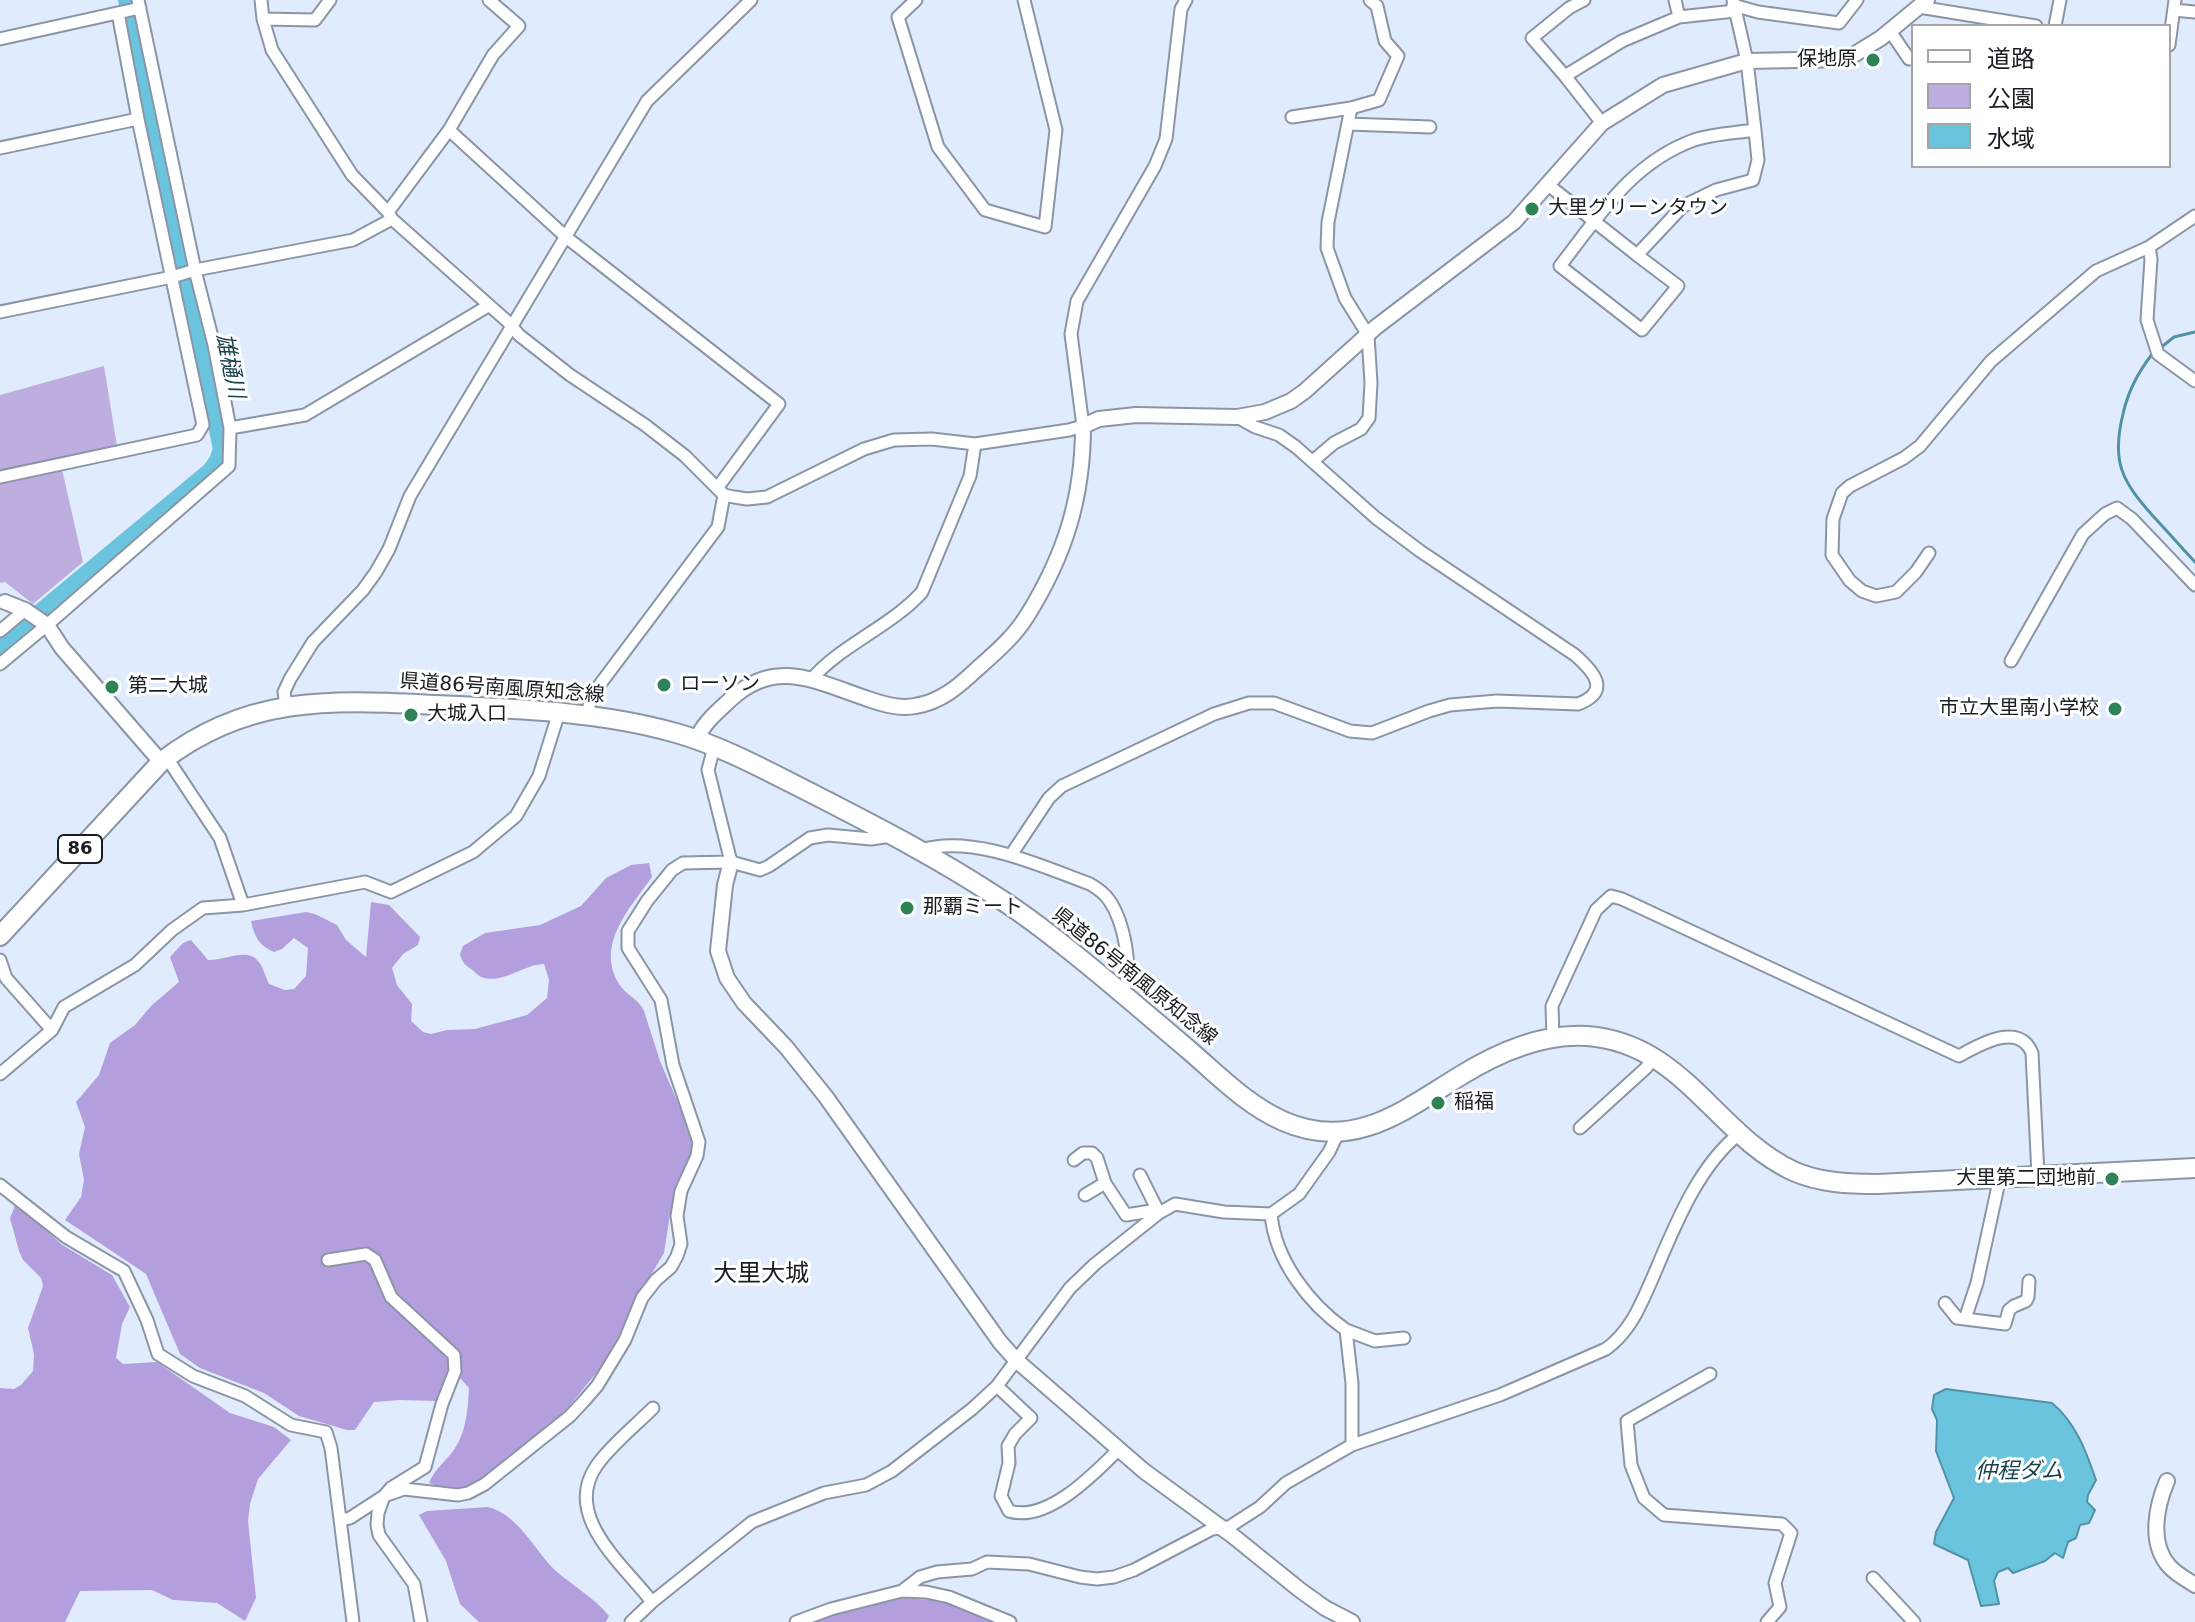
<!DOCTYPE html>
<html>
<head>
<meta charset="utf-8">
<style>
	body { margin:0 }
	#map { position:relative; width:2195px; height:1622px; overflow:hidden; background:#e0ecfe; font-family:"DejaVu Sans","Noto Sans JP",sans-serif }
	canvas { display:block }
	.legend { position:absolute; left:1911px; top:24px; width:260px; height:144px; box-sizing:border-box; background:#fff; border:2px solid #a3a5a7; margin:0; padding:10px 14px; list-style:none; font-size:24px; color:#191d24 }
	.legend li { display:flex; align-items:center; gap:16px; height:40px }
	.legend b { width:40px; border:2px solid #a3a5a7 }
</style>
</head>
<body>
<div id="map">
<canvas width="2195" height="1622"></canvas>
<ul class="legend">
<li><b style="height:10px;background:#fff"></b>道路</li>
<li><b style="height:22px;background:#beaee0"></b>公園</li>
<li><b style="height:22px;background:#6bc4dd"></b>水域</li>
</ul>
</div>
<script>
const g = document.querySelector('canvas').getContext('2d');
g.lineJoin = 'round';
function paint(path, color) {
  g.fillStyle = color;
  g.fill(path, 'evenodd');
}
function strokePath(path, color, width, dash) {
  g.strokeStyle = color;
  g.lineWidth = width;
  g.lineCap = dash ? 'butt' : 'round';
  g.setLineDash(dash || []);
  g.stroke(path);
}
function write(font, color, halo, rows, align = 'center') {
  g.font = font + ' "DejaVu Sans","Noto Sans JP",sans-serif';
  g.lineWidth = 6;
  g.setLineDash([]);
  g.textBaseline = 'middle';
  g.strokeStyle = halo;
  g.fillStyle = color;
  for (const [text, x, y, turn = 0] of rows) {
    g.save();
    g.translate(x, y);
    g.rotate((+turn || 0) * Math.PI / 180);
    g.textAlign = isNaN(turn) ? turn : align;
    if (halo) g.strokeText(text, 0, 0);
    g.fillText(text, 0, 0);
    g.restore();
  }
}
paint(new Path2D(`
	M104 366 117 446 0 470V395Z
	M62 469 83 562 33 604 5 582 0 583V482Z`), '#beaee0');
paint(new Path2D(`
	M649 863 652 877C631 907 595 944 619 984 626 995 639 999 644 1011L660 1061 693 1138 691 1155 672 1202 664 1253 638 1297 617 1347 551 1429 468 1490H449L429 1483C434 1470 445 1462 453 1451 466 1434 468 1409 469 1388L458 1376 449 1380 436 1401 400 1400 374 1402 355 1430H347L299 1416 264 1393 200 1368 180 1354 146 1274 65 1220 81 1197 84 1180 79 1154 85 1127 76 1102 99 1075 110 1043 135 1025 152 1005 179 982 170 957 183 943 191 940 208 960C223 961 247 947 258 961 263 966 266 978 269 984L285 990 294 989 306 976 308 948 294 938 282 949 274 952C259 946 254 936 251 921L306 912 315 914 337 925 346 940 366 957 371 902 389 905 420 937 418 945 403 954 392 968 397 985 412 1004 411 1021 423 1032 431 1034 447 1030 475 1029 527 1015 547 998 549 980 544 964C524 964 502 985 481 977 477 975 474 971 471 969 464 964 462 962 460 954L463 946 485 933 540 925 581 906 606 878 631 865Z
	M16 1203 61 1244 112 1275 130 1307 122 1324 116 1358 123 1364 157 1362 230 1413 274 1427 291 1440 258 1479 250 1504 248 1521 256 1598 245 1621 217 1603 173 1600 152 1590 80 1591 65 1622H0V1388L14 1389 21 1385 33 1371 34 1354 28 1328 43 1286 41 1278 23 1260 19 1251 10 1218Z
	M488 1507C519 1515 534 1550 556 1571 574 1587 594 1597 609 1616L606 1622H479L460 1604 446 1561 419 1515 427 1511Z
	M900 1598 947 1601 998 1622H810L828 1614Z`), '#b49fde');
const water = new Path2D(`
	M1946 1389 2052 1403C2076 1423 2086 1451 2096 1480L2088 1495 2087 1502 2095 1510 2089 1523 2080 1525 2076 1538 2068 1542 2063 1558 2055 1553 2045 1561 2013 1573 2008 1568 1998 1572 1994 1581 1999 1604 1981 1606 1968 1560 1934 1544 1936 1532 1954 1498 1936 1451 1937 1420 1932 1409 1934 1395Z`);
paint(water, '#6bc4dd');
strokePath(water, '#5292a6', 2);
strokePath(new Path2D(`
	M2159 349 2174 337 2195 332
	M2153 353C2138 372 2128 391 2123 414 2111 462 2122 481 2153 516 2167 531 2181 547 2195 562`), '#5292a6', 3);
strokePath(new Path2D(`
	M0 646 211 471 218 461 222 449 127 0`), '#6bc4dd', 18);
const minor = new Path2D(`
	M261 0 263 19 272 50 352 175 388 212 392 219 508 322 519 335 570 375 645 425 685 456 724 495 734 497 747 499 767 497 864 449 894 440 932 439 975 444 1069 430 1083 426 1071 334 1077 301 1155 166 1166 139 1181 9 1186 0
	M916 0 898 17 938 147 985 210 1045 227 1056 130 1024 0
	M1584 0 1569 8 1532 38 1565 76 1622 41 1679 17 1735 11
	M1675 0 1679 17
	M1733 5 1758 12 1839 23 1857 0
	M1919 7 2036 26
	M2174 10 2195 12
	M263 19 315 20 330 0
	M2055 26 2060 0
	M1890 31 1909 59H1913
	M0 39 140 8
	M2169 45 2175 0
	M1565 76 1602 123
	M1292 117 1351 108
	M1348 124 1430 127
	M449 130 566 237 779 404 718 487
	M0 148 138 119
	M1547 184 1637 255 1683 206 1716 190 1753 180 1758 160 1755 130 1747 61 1733 0
	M388 212 449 130 493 55 519 26 489 0
	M2149 247 2151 259 2147 320 2158 354 2195 381
	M1637 255 1678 286 1642 330 1560 266C1599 216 1631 163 1694 140 1713 134 1735 133 1755 130
	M0 312 172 277 195 270 353 240 392 219
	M230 428 305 415 488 306
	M1314 460 1334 443 1361 429 1369 418 1371 383 1368 335 1345 298 1327 248 1328 222 1351 108 1379 100 1398 56 1385 41 1377 6 1370 0
	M0 477 197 435 203 425 138 119 118 13
	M1929 553 1916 572 1896 592 1876 596 1862 591 1850 581 1832 555 1833 519 1842 493 1850 486 1904 458 1920 446 1991 361 2096 271 2149 247 2195 216
	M0 631 25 610
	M2011 661 2083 534 2105 514 2117 508 2132 519 2195 585
	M0 664 47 625 229 466 230 428 214 345 195 270 138 0
	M811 680C839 646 892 626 922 592L970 476 975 444
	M286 706 284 692 290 679 313 642 363 590 376 572 389 549 410 496 647 101 751 0
	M587 714 592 695 718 527 724 495
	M714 747 708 770 731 862
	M167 758 220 838 243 905
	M921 850C973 834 1041 866 1090 884 1097 888 1104 893 1109 900 1123 920 1135 971 1122 993
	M1011 855 1049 798 1062 786 1214 714 1249 703H1274L1350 731 1372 733 1429 711 1450 705 1497 701 1578 704C1612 691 1593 671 1575 655L1420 551 1376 518 1296 447 1279 435 1255 427 1237 417
	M0 960 6 978 52 1030
	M1553 1037 1552 1006 1596 910 1611 896 1622 899 1959 1056C1979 1045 2019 1021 2032 1053L2038 1175
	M0 1074 52 1030 64 1007 135 965 172 930 203 908 243 905 365 882 391 892 473 852 516 816 539 776 559 712
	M1580 1128 1646 1068 1654 1057
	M1074 1160 1083 1153H1092L1097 1158 1105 1183 1126 1215 1157 1210
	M1140 1175 1159 1213
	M0 1185 66 1237 124 1271 147 1320 158 1354 193 1376 245 1396 291 1425 326 1432 331 1448 353 1622
	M1085 1195 1105 1183
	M1271 1214C1275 1260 1309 1304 1346 1330L1352 1383V1445
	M328 1260 366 1254 375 1260 391 1297 454 1355 455 1371 442 1404 425 1467 391 1488 384 1496 378 1513 377 1525 379 1535 414 1584 421 1622
	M1945 1303 1957 1318 2005 1324 2009 1310 2014 1306 2026 1301 2028 1297 2029 1281
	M1965 1319 1977 1283 2000 1177
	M1346 1330 1375 1341 1404 1338
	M1710 1374 1627 1421 1631 1465 1644 1498 1664 1515 1782 1524 1791 1533 1775 1583 1780 1607 1767 1622
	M997 1386 1031 1418 1015 1434 1008 1446 1009 1463 1001 1496 1009 1511C1047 1523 1094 1474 1118 1450
	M341 1520 350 1518 384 1496 404 1489 458 1495 468 1493 485 1484 570 1416 584 1401 597 1386 625 1340 642 1298 656 1280 671 1267 677 1256 681 1244 677 1216 681 1191 697 1156 699 1142 673 1065 661 1000 628 948V931L647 901 672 870 683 863 731 862 760 870 769 866 810 838 828 835 871 839 891 836
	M1873 1578 1914 1622
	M902 1591 920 1577 937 1572 972 1569 987 1562 1029 1564 1080 1577 1097 1579 1114 1577 1134 1570 1212 1529 1229 1527 1260 1507 1286 1483 1352 1445 1500 1395 1606 1349C1631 1331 1641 1304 1653 1277 1674 1228 1697 1167 1740 1133
	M652 1602C624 1565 561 1516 597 1465 612 1444 635 1426 653 1408
	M631 1622 652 1602 752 1522 824 1493 866 1485 892 1471 972 1409 997 1386 1070 1288 1095 1264 1159 1213 1175 1204 1224 1212 1271 1214 1299 1194 1329 1152 1338 1133
	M796 1622 831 1609 902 1591 926 1592 949 1597 1010 1622`);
const tertiary = new Path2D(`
	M5 602 25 610 47 625 62 648 161 762
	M696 741C703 723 717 712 731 699 776 657 817 682 868 699 883 704 899 709 915 706 941 702 959 686 977 669 995 653 1014 637 1027 616 1065 555 1083 498 1083 426L1099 419 1136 415 1237 417 1265 412 1291 401 1305 391 1376 327 1514 222 1602 123 1663 85 1747 61 1847 59 1881 38 1927 0
	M731 862 725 885 718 951 727 978 744 1003 786 1047 826 1097 1000 1342 1016 1360 1144 1471 1233 1536 1300 1590 1325 1608 1352 1622
	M2167 1481C2156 1507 2149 1543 2169 1566 2176 1574 2186 1579 2195 1585`);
const primary = new Path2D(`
	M0 936 161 762C248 694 333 700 437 705 517 709 598 711 676 733 725 747 771 773 817 796 877 827 938 858 994 895 1021 912 1047 932 1072 952 1112 984 1151 1018 1190 1051 1219 1076 1247 1105 1283 1121 1353 1152 1403 1111 1460 1076 1497 1053 1543 1033 1587 1036 1683 1043 1715 1134 1793 1171 1820 1183 1849 1184 1878 1184L2195 1168`);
strokePath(minor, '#8a95a6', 15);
strokePath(tertiary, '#8a95a6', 18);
strokePath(primary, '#8a95a6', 22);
strokePath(minor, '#fff', 11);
strokePath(tertiary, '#fff', 14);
strokePath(primary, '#fff', 18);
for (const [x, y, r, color] of [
	[1873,60,8,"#2d8357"],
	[1532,209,8,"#2d8357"],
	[664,685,8,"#2d8357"],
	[112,687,8,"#2d8357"],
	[2115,709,8,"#2d8357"],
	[411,715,8,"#2d8357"],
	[907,908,8,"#2d8357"],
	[1438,1103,8,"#2d8357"],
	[2112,1179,8,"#2d8357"]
]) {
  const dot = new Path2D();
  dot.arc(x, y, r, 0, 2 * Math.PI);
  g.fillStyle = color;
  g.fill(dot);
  strokePath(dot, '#fff', 3);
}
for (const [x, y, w] of [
	[80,849,44]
]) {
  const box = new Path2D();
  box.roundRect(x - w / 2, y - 14, w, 28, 6);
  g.fillStyle = '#fff';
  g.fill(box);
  strokePath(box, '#191d24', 2);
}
write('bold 18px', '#191d24', null, [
	["86",80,849]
]);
write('20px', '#191d24', '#fff', [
	["保地原",1857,60,"right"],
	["大里グリーンタウン",1548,209],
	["ローソン",680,685],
	["第二大城",128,687],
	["市立大里南小学校",2099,709,"right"],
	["大城入口",427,715],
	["那覇ミート",923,908],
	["稲福",1454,1103],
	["大里第二団地前",2096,1179,"right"]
], 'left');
write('20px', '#191d24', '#fff', [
	["県道86号南風原知念線",502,689,4],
	["県道86号南風原知念線",1134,977,39]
]);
write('italic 22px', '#19424d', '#fff', [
	["雄樋川",229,366,78],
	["仲程ダム",2019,1472]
]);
write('24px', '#191d24', '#fff', [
	["大里大城",761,1275]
]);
</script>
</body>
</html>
